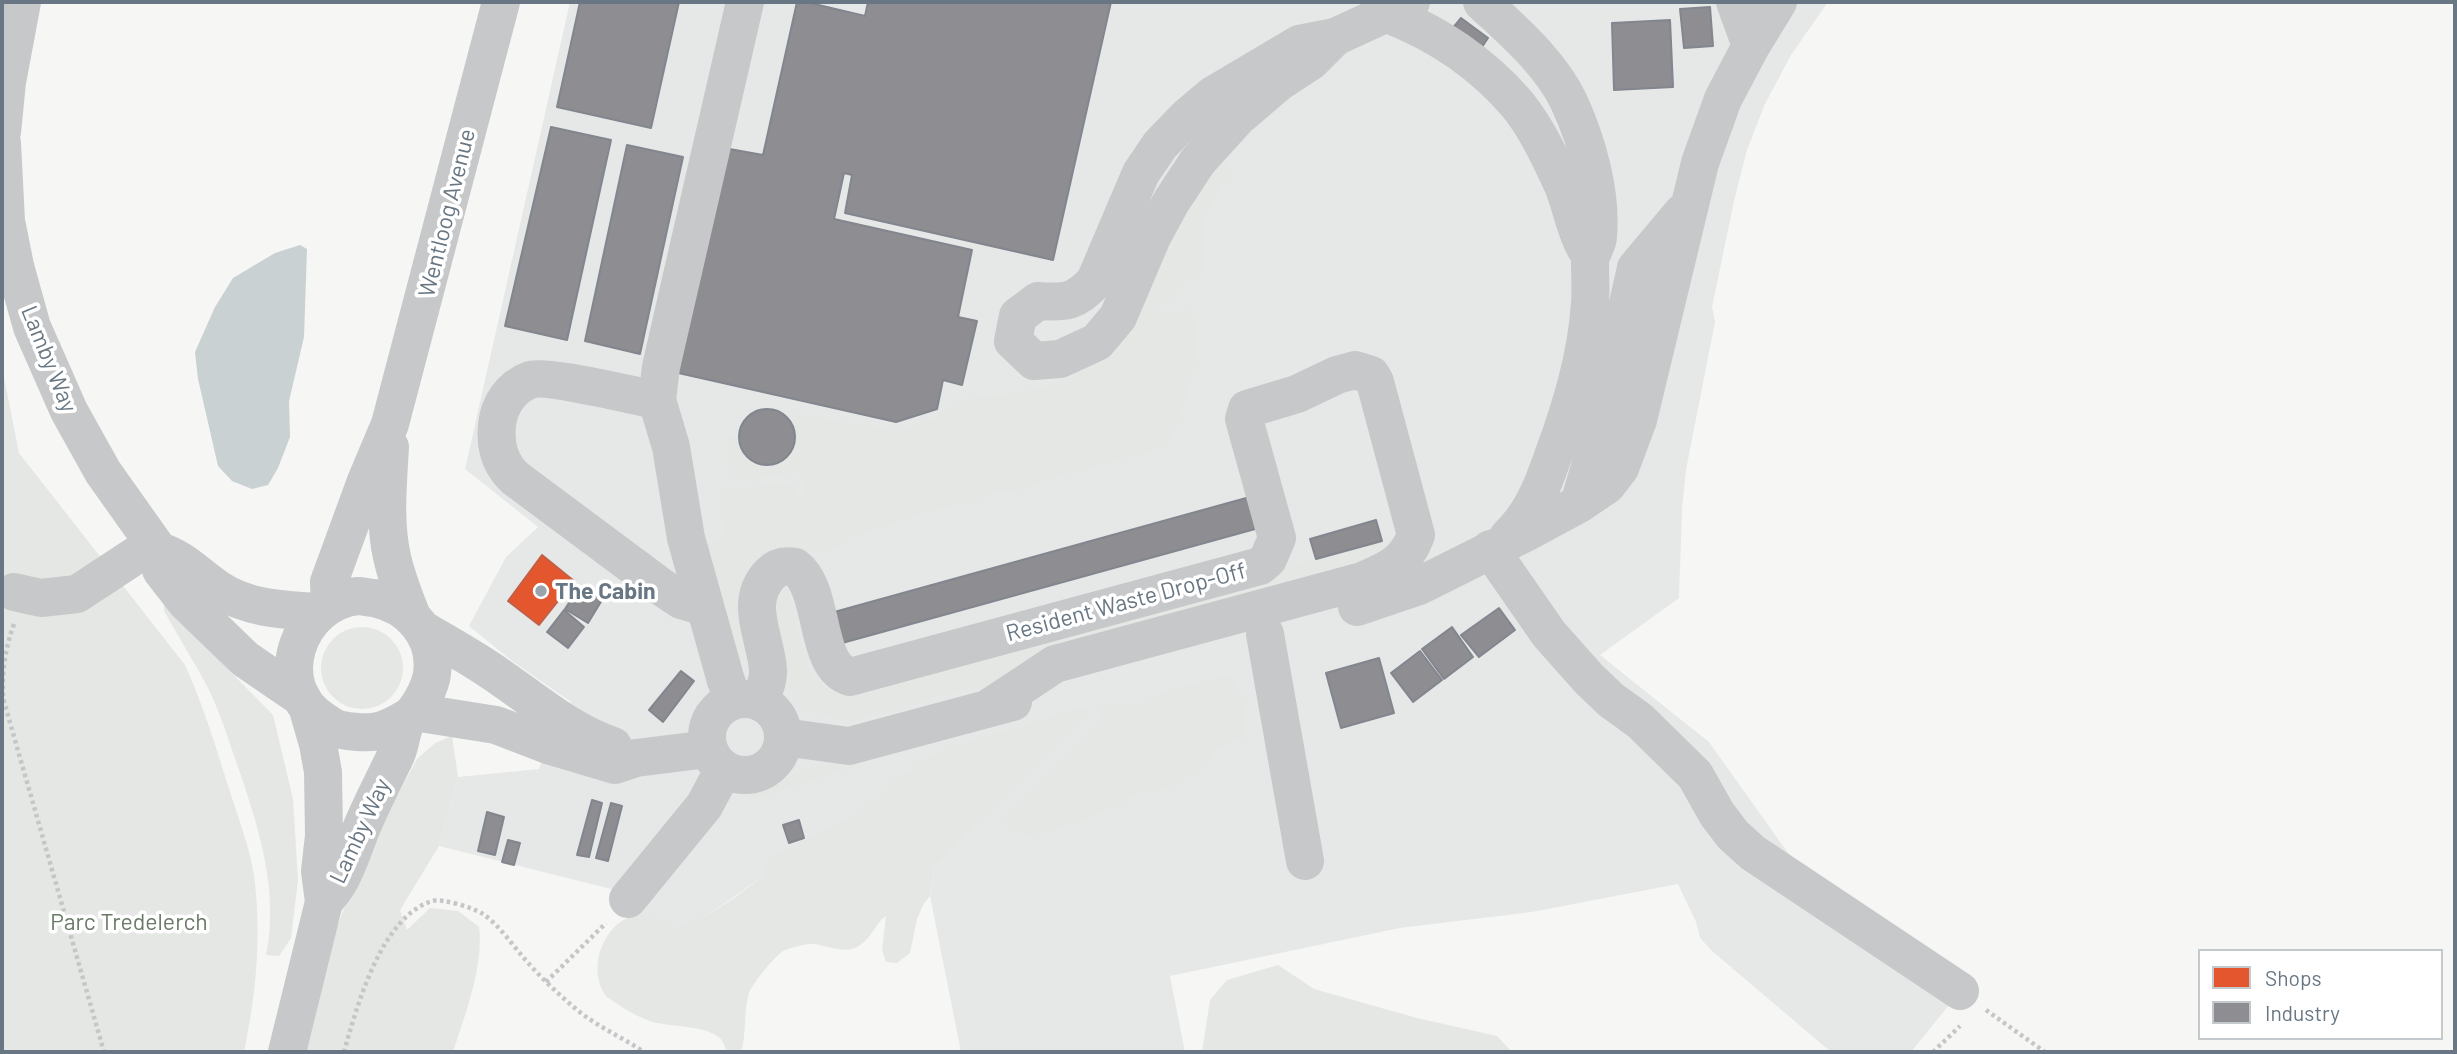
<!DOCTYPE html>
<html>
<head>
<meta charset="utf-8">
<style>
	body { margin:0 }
	#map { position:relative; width:2457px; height:1054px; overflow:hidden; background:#f6f6f5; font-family:Barlow,sans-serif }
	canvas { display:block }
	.frame { position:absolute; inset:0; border:4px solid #687783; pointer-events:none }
	.legend { position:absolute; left:2198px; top:949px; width:245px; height:91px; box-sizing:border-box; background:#fff; border:2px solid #c3c9cd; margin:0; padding:9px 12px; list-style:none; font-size:21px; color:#687783 }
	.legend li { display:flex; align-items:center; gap:14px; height:35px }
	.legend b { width:35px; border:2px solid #c3c9cd }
</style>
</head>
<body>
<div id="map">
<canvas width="2457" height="1054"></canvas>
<div class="frame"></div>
<ul class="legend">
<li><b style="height:19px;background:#e4572e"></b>Shops</li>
<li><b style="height:19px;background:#8d8d92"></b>Industry</li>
</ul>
</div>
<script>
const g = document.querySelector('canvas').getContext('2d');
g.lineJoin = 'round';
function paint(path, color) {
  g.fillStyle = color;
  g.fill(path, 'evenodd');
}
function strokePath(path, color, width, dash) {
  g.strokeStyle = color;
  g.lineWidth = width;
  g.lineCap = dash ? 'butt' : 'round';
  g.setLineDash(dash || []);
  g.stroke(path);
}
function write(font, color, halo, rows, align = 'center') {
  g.font = font + ' Barlow,sans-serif';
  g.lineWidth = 7;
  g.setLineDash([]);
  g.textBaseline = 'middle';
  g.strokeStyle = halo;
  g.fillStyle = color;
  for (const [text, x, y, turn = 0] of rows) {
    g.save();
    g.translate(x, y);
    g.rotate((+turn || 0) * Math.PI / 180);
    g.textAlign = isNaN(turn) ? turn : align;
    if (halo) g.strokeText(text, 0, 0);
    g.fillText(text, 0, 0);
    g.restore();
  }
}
paint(new Path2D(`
	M570 2H1828L1791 55 1765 104 1747 150 1734 201 1712 307 1715 322 1686 470 1682 508 1679 598 1600 655 1709 742 1793 860 1953 1000 1911 1052H1831L1712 951 1700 938 1696 922 1678 884 1532 912 1400 928 1170 976 1185 1052H961L930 896 934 868 1084 717 762 877 708 915 680 926 673 927 639 919 638 905 615 890 439 846 458 777 539 769 553 733 571 702 512 661 469 626 506 557 538 527 465 469Z`), '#e6e8e8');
paint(new Path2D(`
	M1225 159 1231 171 1204 216 1203 269 1180 285 1173 297 1155 309 1157 314 1190 310C1196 317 1195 326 1195 336 1197 375 1184 407 1168 442L1160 448 1023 487 1018 492 1001 491 983 497 978 502 954 505 902 519 847 539 844 546 825 551 778 552 756 658 738 662 704 544 726 539 721 517 719 490 794 482 797 495 808 502 799 472 730 482 728 435 739 437C740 466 780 476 793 449 800 435 787 425 791 413L897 431 935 418 965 398 1003 396 1061 383 1106 353 1178 221Z
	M2 367 19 453 185 665C204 707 217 751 231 795 240 823 252 854 255 883 261 942 256 995 244 1052H2Z
	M1396 538 1392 553 981 694 978 686 855 720C831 722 804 712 792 691L770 602 786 586 811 677 831 692Z
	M164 604 273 715 293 799 298 880 291 938 279 956 266 955C280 890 257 822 236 761 227 736 219 709 207 686 193 660 178 636 164 611Z
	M321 668a41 41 0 1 1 82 0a41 41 0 1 1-82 0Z
	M1227 676 1234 678C1240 693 1251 723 1244 738L1212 751 1208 764 1191 772 1184 781 1176 785 1158 791 1139 792 1121 803 1077 823 1027 836 1016 831 1006 821V814L1100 720 1102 707 1115 703 1139 706 1168 690Z
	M1077 709H1086L1089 713 934 868 930 896 923 905 917 919 910 953 897 963 886 962 882 950 886 916C875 923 873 938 857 947 843 954 829 946 815 944 807 943 791 948 783 951 775 956 752 984 749 993 743 1013 747 1033 741 1052H728C725 1048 723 1041 720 1038 705 1025 670 1027 653 1022 641 1018 629 1012 619 1005 615 1002 609 999 606 996 586 968 604 920 638 915 648 914 664 922 673 927L708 915 734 898 762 877 769 861 781 852 840 823 882 798 892 781 911 770 920 761 966 742Z
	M452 736 458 777 439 846 400 910 407 930 430 908 458 911 479 927C484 965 465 1015 453 1052H299L323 964 362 861 417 759 435 743Z
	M858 762 855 767 755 800 739 794 741 791 766 787 816 765Z
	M1278 965 1314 989 1417 1018 1497 1036 1512 1052H1202L1210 1000 1227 980Z`), '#e4e7e3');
paint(new Path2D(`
	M300 245 307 249 304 337 289 401 290 437 278 468 268 485 252 489 232 481 218 466 198 379 195 352 215 307 233 278 275 253Z`), '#cad1d3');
const shops = new Path2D(`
	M542 555 574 581 539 625 508 601Z`);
paint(shops, '#e4572e');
strokePath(shops, '#bf6148', 2);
const industry = new Path2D(`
	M580 2H679L651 128 557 107Z
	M797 2H806L865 16 868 2H1111L1053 260 845 213 852 175 844 173 834 219 972 250 958 317 977 321 962 385 943 380 937 409 896 422 674 372 724 148 763 155Z
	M1710 7 1713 46 1684 48 1680 9Z
	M1461 18 1488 38 1480 50 1452 29Z
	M1670 20 1673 87 1614 90 1612 23Z
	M551 127 611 140 567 340 505 326Z
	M627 145 683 157 640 354 585 341Z
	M739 437a28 28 0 1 1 56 0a28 28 0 1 1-56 0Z
	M1257 495 1266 526 835 645 827 614Z
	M1376 520 1382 541 1316 559 1310 539Z
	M579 587 602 600 588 623 565 609Z
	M1499 608 1515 630 1479 657 1461 635Z
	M564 610 584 627 568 648 547 632Z
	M1452 627 1473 657 1444 679 1422 649Z
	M1420 651 1442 680 1413 702 1391 673Z
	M1379 658 1394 713 1341 728 1326 673Z
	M681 671 694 681 663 722 649 710Z
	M592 800 602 803 589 857 577 855Z
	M611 803 622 806 608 861 596 858Z
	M487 812 504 817 495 855 478 851Z
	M799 820 804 838 789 843 783 825Z
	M508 840 520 843 514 865 502 862Z`);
paint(industry, '#8d8d92');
strokePath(industry, '#82868e', 2);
strokePath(new Path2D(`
	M14 624C5 649 2 671 3 698L104 1052
	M546 982 606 923
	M1986 1010 2045 1052
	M344 1052C357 1006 381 917 432 901 442 898 474 908 483 914 498 924 511 943 523 957 539 976 557 993 576 1009 596 1026 622 1037 644 1052
	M1933 1052 1960 1026`), '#c5c6c7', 4.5, [3.5, 3.5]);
strokePath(new Path2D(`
	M1482 2C1513 31 1550 62 1569 102 1587 141 1602 193 1598 236 1598 245 1591 252 1590 261 1590 276 1591 290 1590 304 1586 358 1571 408 1552 459 1542 488 1531 515 1508 537
	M1735 2 1751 46
	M1385 13C1435 32 1482 63 1517 104 1535 126 1548 153 1560 179 1571 201 1574 230 1586 249
	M1335 37 1311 61 1279 82 1238 117 1198 161 1171 202 1152 237 1118 317 1097 342 1060 359 1034 361 1013 341 1018 316 1038 301C1066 303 1076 302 1095 281L1141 173 1160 145 1188 116 1213 95 1299 44 1335 37 1411 2
	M2 132 7 82 22 2
	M2 143 6 221 15 266 32 327 69 411 103 472 159 551 161 570 186 602 245 659 302 698
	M657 400C634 396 546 374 530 380 511 387 499 405 497 425 495 445 500 464 515 478L660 586 681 600 705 607
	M390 447C388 484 384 521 392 557 396 576 404 596 411 614
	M1579 504 1597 443 1636 268 1683 212
	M1490 549 1549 634 1589 679 1611 700 1640 721 1695 775 1717 814 1733 835 1753 853 1960 991
	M159 551C183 558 197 575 218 589 248 609 284 610 319 612
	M14 592 41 598 77 594 153 544
	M330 605 329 582 366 481 390 424 501 2
	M1357 607 1419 586 1527 532 1579 504 1607 485 1620 468 1638 420 1700 163 1723 99 1751 46 1778 2
	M422 629C447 644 473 658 497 675 534 700 570 732 613 746
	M1265 634 1305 861
	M707 737a38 38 0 1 1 76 0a38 38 0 1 1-76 0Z
	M734 700 726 681 686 538 671 447 657 400 661 367 745 2
	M760 702C763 692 769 680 768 670 766 637 743 603 770 574 777 567 785 565 795 567 826 590 813 666 850 677L1260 566 1268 559 1277 538 1244 419 1247 409 1297 394 1337 375 1355 370 1371 375 1375 382 1416 535C1406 563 1388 570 1362 581L1055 664 987 709
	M414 712 496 725 548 745 615 765 636 758 708 749
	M783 737 849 746 1013 702
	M628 899 704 806 724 769
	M324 902C330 894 338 886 342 876 351 859 356 840 364 822 374 799 385 778 396 755 401 744 401 731 407 720 409 715 411 716 414 712 422 702 430 687 432 674 437 636 410 605 374 598 369 598 363 596 358 596 297 602 268 687 324 721 330 725 335 729 342 730 371 735 382 733 407 718
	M287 1052 324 902 320 871 324 836 323 772 318 744 307 706`), '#c7c8c9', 38);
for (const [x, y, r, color] of [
	[541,591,7,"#9aa3ab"]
]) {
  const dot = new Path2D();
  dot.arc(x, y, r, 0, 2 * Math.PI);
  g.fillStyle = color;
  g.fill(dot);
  strokePath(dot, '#fff', 2.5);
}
write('23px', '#687783', '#fff', [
	["Wentloog Avenue",447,213,-76],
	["Lamby Way",49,359,68],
	["Resident Waste Drop-Off",1126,602,-15],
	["Lamby Way",360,831,-65]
]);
write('bold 23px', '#687783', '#fff', [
	["The Cabin",555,591]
], 'left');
write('23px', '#6a7a67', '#fff', [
	["Parc Tredelerch",129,922]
]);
</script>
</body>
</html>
